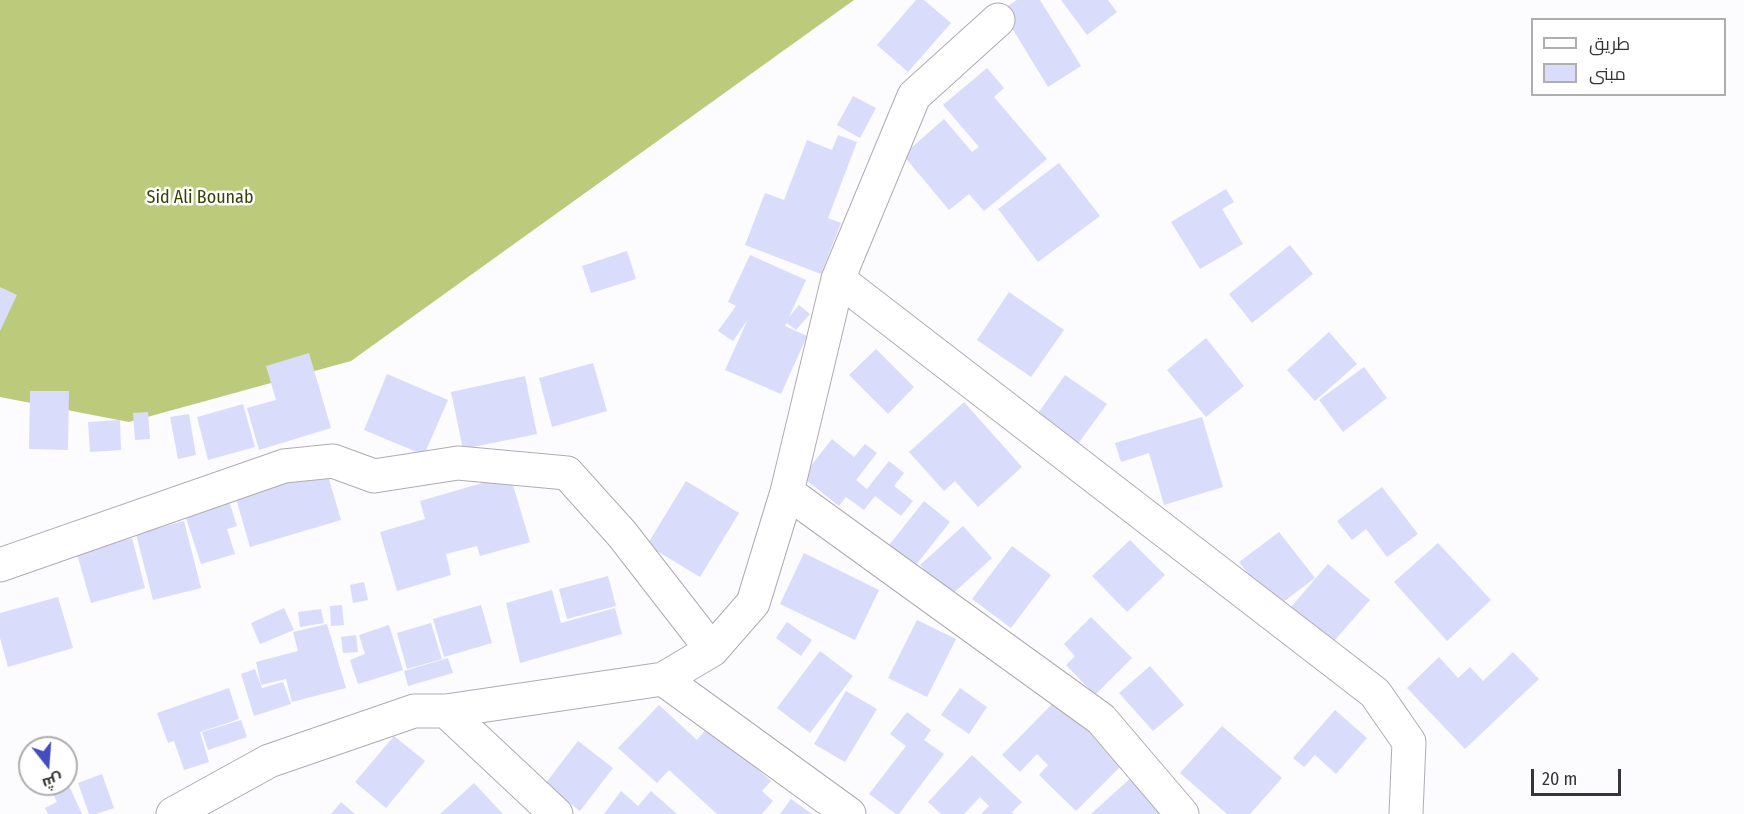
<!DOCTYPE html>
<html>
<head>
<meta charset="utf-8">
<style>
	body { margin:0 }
	#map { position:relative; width:1744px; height:814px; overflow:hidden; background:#fcfbfe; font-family:"Fira Sans Condensed",Cairo,sans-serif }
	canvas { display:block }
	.legend { position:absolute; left:1531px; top:18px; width:195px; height:78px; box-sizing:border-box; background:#fff; border:2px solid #afaeaf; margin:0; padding:8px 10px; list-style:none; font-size:18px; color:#363438 }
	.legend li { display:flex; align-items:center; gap:12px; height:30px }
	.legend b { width:30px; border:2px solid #afaeaf }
	.north { position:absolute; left:18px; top:736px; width:60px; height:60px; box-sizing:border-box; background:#fff; border:2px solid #afaeaf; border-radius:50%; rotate:163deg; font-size:16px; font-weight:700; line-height:24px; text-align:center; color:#363438 }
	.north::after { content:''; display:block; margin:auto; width:21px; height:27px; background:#434cc0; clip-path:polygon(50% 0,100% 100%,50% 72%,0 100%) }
	.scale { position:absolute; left:1531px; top:769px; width:90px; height:27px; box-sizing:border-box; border:3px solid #363438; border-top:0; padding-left:8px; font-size:18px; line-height:21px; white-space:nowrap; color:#363438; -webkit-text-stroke:4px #fff; paint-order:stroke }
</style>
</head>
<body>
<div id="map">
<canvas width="1744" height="814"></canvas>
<ul class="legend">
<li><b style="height:8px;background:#fff"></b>طريق</li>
<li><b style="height:16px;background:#d9dcfb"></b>مبنى</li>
</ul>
<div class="north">ش</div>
<div class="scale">20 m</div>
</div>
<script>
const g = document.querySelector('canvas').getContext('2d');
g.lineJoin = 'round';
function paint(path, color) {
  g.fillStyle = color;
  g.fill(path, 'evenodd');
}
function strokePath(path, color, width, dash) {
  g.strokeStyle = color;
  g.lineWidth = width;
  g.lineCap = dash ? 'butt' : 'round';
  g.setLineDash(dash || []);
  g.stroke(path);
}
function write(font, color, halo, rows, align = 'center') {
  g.font = font + ' "Fira Sans Condensed",sans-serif';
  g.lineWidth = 5;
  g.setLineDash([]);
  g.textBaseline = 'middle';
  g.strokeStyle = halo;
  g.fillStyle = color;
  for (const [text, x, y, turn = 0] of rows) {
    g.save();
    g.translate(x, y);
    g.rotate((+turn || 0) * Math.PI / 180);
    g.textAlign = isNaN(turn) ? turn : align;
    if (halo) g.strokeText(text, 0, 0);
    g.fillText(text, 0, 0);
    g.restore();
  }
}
paint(new Path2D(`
	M0 0H854L351 361 129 422 0 397Z`), '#bbca7b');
paint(new Path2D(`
	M916 0H924L951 23 908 72 877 45Z
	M1017 0H1040L1081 66 1048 87 1001 10Z
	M1061 0H1108L1117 12 1087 35Z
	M987 68 1004 88 994 97 1047 159 984 211 969 194 949 210 903 155 944 119 972 152 979 147 943 105Z
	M853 96 876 108 860 138 837 125Z
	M838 135 857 142 828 218 841 223 821 274 745 245 765 193 784 200 807 140 832 150Z
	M1059 163 1100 216 1038 262 998 209Z
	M1226 189 1234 202 1222 209 1243 244 1200 269 1171 222Z
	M1290 245 1313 274 1252 323 1229 294Z
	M627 251 636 279 591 293 582 266Z
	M750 255 806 280 789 317 799 305 810 314 796 330 787 323 785 326 807 336 781 394 725 370 748 319 733 341 718 331 736 306 728 302Z
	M0 287 17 295 0 331Z
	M1009 292 1064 330 1031 377 977 340Z
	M1329 332 1357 364 1315 401 1287 370Z
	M1206 338 1244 386 1206 417 1167 370Z
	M876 349 914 387 888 414 849 375Z
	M309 353 331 428 259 450 247 408 276 400 266 366Z
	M593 363 607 411 552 427 539 378Z
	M1364 367 1387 398 1343 432 1319 400Z
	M387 374 448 400 424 455 364 430Z
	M1065 375 1107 404 1075 448 1034 419Z
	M525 376 537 434 463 449 451 392Z
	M30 391H69L68 450 29 449Z
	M964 402 1022 467 978 507 955 481 944 491 909 452Z
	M243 404 255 447 208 460 197 417Z
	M148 412 150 439 135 440 133 413Z
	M189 414 196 455 178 459 170 417Z
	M1202 417 1223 487 1164 505 1149 453 1121 462 1115 443Z
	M120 420 121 450 90 452 88 422Z
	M832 439 854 457 865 444 877 453 856 480 867 489 889 461 904 473 894 486 913 501 901 516 875 496 864 510 846 497 839 506 802 477Z
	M326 469 341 520 250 547 235 495Z
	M510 475 530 542 480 556 477 546 446 554 451 575 397 591 380 532 425 519 420 501Z
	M686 481 739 513 700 577 647 545Z
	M1382 487 1418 534 1387 557 1366 529 1352 540 1337 521Z
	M229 501 237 526 227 529 235 554 201 564 185 515Z
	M924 501 950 522 912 570 886 549Z
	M184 521 201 588 153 600 136 534Z
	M963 526 992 558 949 597 920 565Z
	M1279 532 1315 578 1275 608 1239 562Z
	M132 538 145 588 91 603 77 554Z
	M1130 540 1165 575 1127 612 1092 576Z
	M1438 543 1491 600 1447 641 1394 582Z
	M1012 546 1051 575 1011 628 972 599Z
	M804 553 879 590 855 640 780 604Z
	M1328 564 1370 600 1327 649 1285 614Z
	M608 576 616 606 567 619 559 589Z
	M364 582 368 600 353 603 350 585Z
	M552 590 561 623 615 608 622 634 520 663 506 603Z
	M58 597 73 648 8 667 0 638V613Z
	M342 605 344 625 331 626 330 606Z
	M481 605 492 643 444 657 433 619Z
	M284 608 294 630 260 644 251 623Z
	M321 609 324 623 300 627 298 612Z
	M1091 617 1132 658 1095 695 1066 665 1075 656 1064 644Z
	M917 620 956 639 927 697 888 678Z
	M787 622 812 640 801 656 776 638Z
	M431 623 442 659 407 669 397 633Z
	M327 624 346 688 292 702 286 679 261 685 256 662 298 651 293 632Z
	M389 625 403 670 358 684 350 660 365 654 359 635Z
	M356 635 358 652 343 653 341 637Z
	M820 651 853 676 810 733 777 708Z
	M1513 652 1539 679 1465 749 1407 688 1439 657 1458 678 1470 667 1483 681Z
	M448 658 453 673 408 686 404 671Z
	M1150 666 1184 705 1153 731 1119 693Z
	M255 669 263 691 262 688 283 682 291 704 254 716 241 674Z
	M229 688 239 719 200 732 209 762 184 770 174 741 168 743 157 713Z
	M960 688 987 707 969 734 941 715Z
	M846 691 877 709 845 762 814 744Z
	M1058 698 1124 763 1076 811 1039 775 1048 765 1037 754 1020 772 1002 755Z
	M659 705 697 740 709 726 771 781 762 791 773 801 762 814H717L669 770 657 783 618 748Z
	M1335 710 1367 738 1336 774 1315 755 1304 767 1293 758Z
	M907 712 931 730 924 740 944 754 899 814H896L869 794 906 746 890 734Z
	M241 720 247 737 208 750 202 732Z
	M1222 726 1282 778 1250 814H1227L1180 773Z
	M394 736 425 761 386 808 355 782Z
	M578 741 613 768 580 811 545 784Z
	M972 755 1022 802 1012 812 1014 814H981L989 806 980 797 964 814H941L928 802Z
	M102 774 114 808 96 814H89L78 783Z
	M1135 774 1171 814H1091Z
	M66 779 82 814H48L45 808 57 802 48 784H66Z
	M474 783 503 814H440Z
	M621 791 638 806 651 791 677 814H604Z
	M791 799 812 814H780Z
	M341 802 355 814H331Z`), '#d9dcfb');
const street = new Path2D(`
	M838 279 1375 693 1409 742 1406 814
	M787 492 1101 719 1182 814
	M0 565 284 466 333 461 374 476 458 463 567 473 622 534 712 650
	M663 679 849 814
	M446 711 556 814
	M173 814 269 761 414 711H446L663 679 712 650 753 603 787 492 838 279 914 96 998 20`);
strokePath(street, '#b0abb3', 35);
strokePath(street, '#fff', 33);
write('18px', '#3a4203', '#fff', [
	["Sid Ali Bounab",200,198]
]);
</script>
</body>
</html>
